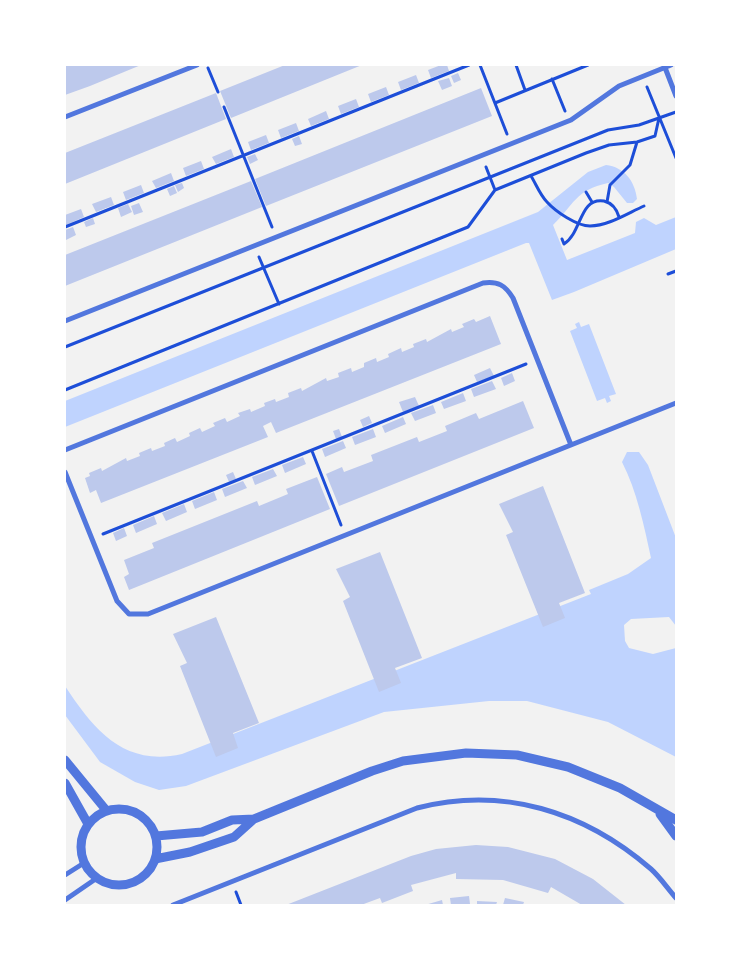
<!DOCTYPE html>
<html>
<head>
<meta charset="utf-8">
<style>
	body { margin:0 }
	#map { position:relative; width:741px; height:970px; overflow:hidden; background:#f2f2f2; font-family:"Alegreya Sans",sans-serif }
	canvas { display:block }
	.frame { position:absolute; inset:0; border:66px solid #fff; pointer-events:none }
</style>
</head>
<body>
<div id="map">
<canvas width="741" height="970"></canvas>
<div class="frame"></div>
</div>
<script>
const g = document.querySelector('canvas').getContext('2d');
g.lineJoin = 'round';
function paint(path, color) {
  g.fillStyle = color;
  g.fill(path, 'evenodd');
}
function strokePath(path, color, width, dash) {
  g.strokeStyle = color;
  g.lineWidth = width;
  g.lineCap = dash ? 'butt' : 'round';
  g.setLineDash(dash || []);
  g.stroke(path);
}
paint(new Path2D(`
	M606 165C624 167 635 181 637 199L633 203H627L614 187 608 183C575 190 574 205 553 225L567 260 635 233 636 222 644 218 656 225 676 217V249L574 292 552 300 529 243H526L65 427V401L538 212 588 172Z
	M579 322 581 327 589 324 616 394 609 396 611 401 607 403 605 398 597 401 570 331 577 328 575 324Z
	M627 452H639L648 465 676 538V626L669 617 631 619 624 625 625 641 629 648 653 654 676 648V757L608 722 527 701H489L384 712 186 786 159 790 135 782 100 762 65 715V686C94 730 124 767 182 754L591 594 589 590 628 574 651 558C644 526 637 491 622 462Z`), '#bfd3fe');
paint(new Path2D(`
	M141 65 90 86 65 95V66Z
	M285 65H362L231 118 220 91Z
	M441 65H447L449 71 431 78 428 70Z
	M458 73 461 80 454 83 451 76Z
	M416 75 419 83 401 90 398 82Z
	M449 78 452 86 442 90 438 81Z
	M386 87 389 95 371 102 368 94Z
	M481 88 492 116 266 206 255 179Z
	M216 93 226 119 65 184V153Z
	M356 99 359 107 341 114 338 106Z
	M326 111 329 119 311 126 308 119Z
	M296 123 299 131 281 138 278 130Z
	M266 135 269 143 251 150 248 142Z
	M299 136 302 144 295 146 292 139Z
	M231 149 234 157 216 164 212 157Z
	M255 154 258 160 250 164 247 157Z
	M201 161 204 169 186 176 183 168Z
	M171 173 174 181 156 188 152 181Z
	M251 181 262 207 65 286V255Z
	M182 183 184 188 178 192 175 185Z
	M141 185 144 193 126 200 123 192Z
	M174 186 177 193 170 196 167 189Z
	M111 197 114 205 96 212 92 204Z
	M139 203 143 212 134 215 131 206Z
	M128 204 132 212 121 217 118 208Z
	M81 209 84 217 66 225 65 215Z
	M93 218 95 224 86 227 84 222Z
	M73 227 76 235 66 240 65 230Z
	M490 316 501 344 276 433 271 422 263 426 268 437 101 503 96 490 90 493 85 478 90 476 89 473 101 468 102 471 126 458 127 461 140 456 139 453 151 448 152 451 165 446 164 443 175 438 177 442 190 436 189 433 200 428 202 432 215 426 213 423 225 418 227 422 240 416 238 413 250 409 251 412 265 406 264 403 275 399 276 402 289 397 288 393 301 388 302 391 326 378 327 381 339 377 338 373 351 368 352 372 364 367V363L376 358 377 362 389 357 388 354 401 348 402 352 414 347 413 344 426 339 427 342 451 329 452 332 464 327 462 324 474 319 476 322Z
	M490 368 494 376 477 382 474 375Z
	M512 373 515 381 504 386 501 378Z
	M492 381 496 389 474 397 471 389Z
	M463 393 466 401 444 409 441 402Z
	M415 397 419 406 403 412 399 402Z
	M523 401 534 428 339 506 326 474 342 467 344 472 373 461 371 455 417 437 419 442 447 431 445 426 476 413 479 419Z
	M433 405 436 413 415 421 411 413Z
	M369 416 372 423 363 427 360 420Z
	M403 417 406 424 385 433 382 426Z
	M339 429 342 437 336 439 333 431Z
	M373 429 376 437 355 445 352 437Z
	M343 441 346 448 325 457 322 449Z
	M303 457 306 464 285 473 282 465Z
	M273 469 277 476 255 485 252 477Z
	M233 472 236 479 229 482 226 475Z
	M317 477 330 509 129 590 124 577 129 574 124 560 154 548 152 543 257 501 259 506 288 494 286 489Z
	M243 481 247 488 225 497 222 489Z
	M543 486 585 593 559 603 565 618 543 627 506 535 513 532 499 504Z
	M214 492 217 500 195 509 192 501Z
	M184 504 187 512 166 521 162 513Z
	M154 516 157 524 136 533 133 525Z
	M124 528 127 536 116 541 113 533Z
	M380 552 422 658 395 668 401 683 379 692 343 601 350 597 336 569Z
	M216 617 259 723 233 733 238 748 216 757 180 666 187 663 173 634Z
	M476 845 508 847 555 859 593 879 626 905H582L551 887 548 893 503 880 456 879V873L411 885 413 891 382 903 380 898 361 905H286L411 856 436 849Z
	M469 896 470 904 451 905 450 898Z
	M505 898 524 902 523 905H503Z
	M442 900 443 905H425Z
	M477 901 497 902 496 905H477Z`), '#bdc9ec');
strokePath(new Path2D(`
	M480 65 507 134
	M516 65 525 90
	M208 68 218 92
	M552 79 565 111
	M647 87 676 158
	M495 103 588 65
	M224 107 272 227
	M486 167 495 190
	M531 176C536 184 540 195 547 202 556 212 577 226 590 226 608 226 628 213 644 206
	M586 192 592 202
	M607 202 610 185 630 165 637 142
	M65 227 469 65
	M562 239 564 244C582 233 579 197 604 201 612 203 617 210 619 217
	M259 257 279 304
	M668 274 676 271
	M65 347 608 130 639 125 676 112
	M65 390 468 227 495 190 586 153 609 145 637 142 655 136 659 118
	M312 451 341 525
	M103 534 526 364
	M236 892 241 905`), '#1d4ed8', 3);
strokePath(new Path2D(`
	M664 65 676 96
	M65 117 197 65
	M65 321 571 120 619 86 671 65
	M65 450 483 283C498 281 505 285 513 298L571 445
	M65 472 117 601 129 614H148L676 403
	M65 875 84 863
	M65 900 97 878
	M173 905 417 808C503 786 584 811 651 869 660 877 668 889 676 898`), '#5277de', 5);
strokePath(new Path2D(`
	M65 760 106 810
	M65 783 88 824
	M81 847a38 38 0 1 1 76 0a38 38 0 1 1-76 0Z
	M660 814 676 836
	M156 836 202 832 232 820 254 819 372 771 403 761 466 753 517 755 568 767 620 788 676 820
	M155 859 190 852 234 837 254 819`), '#5277de', 9);
</script>
</body>
</html>
